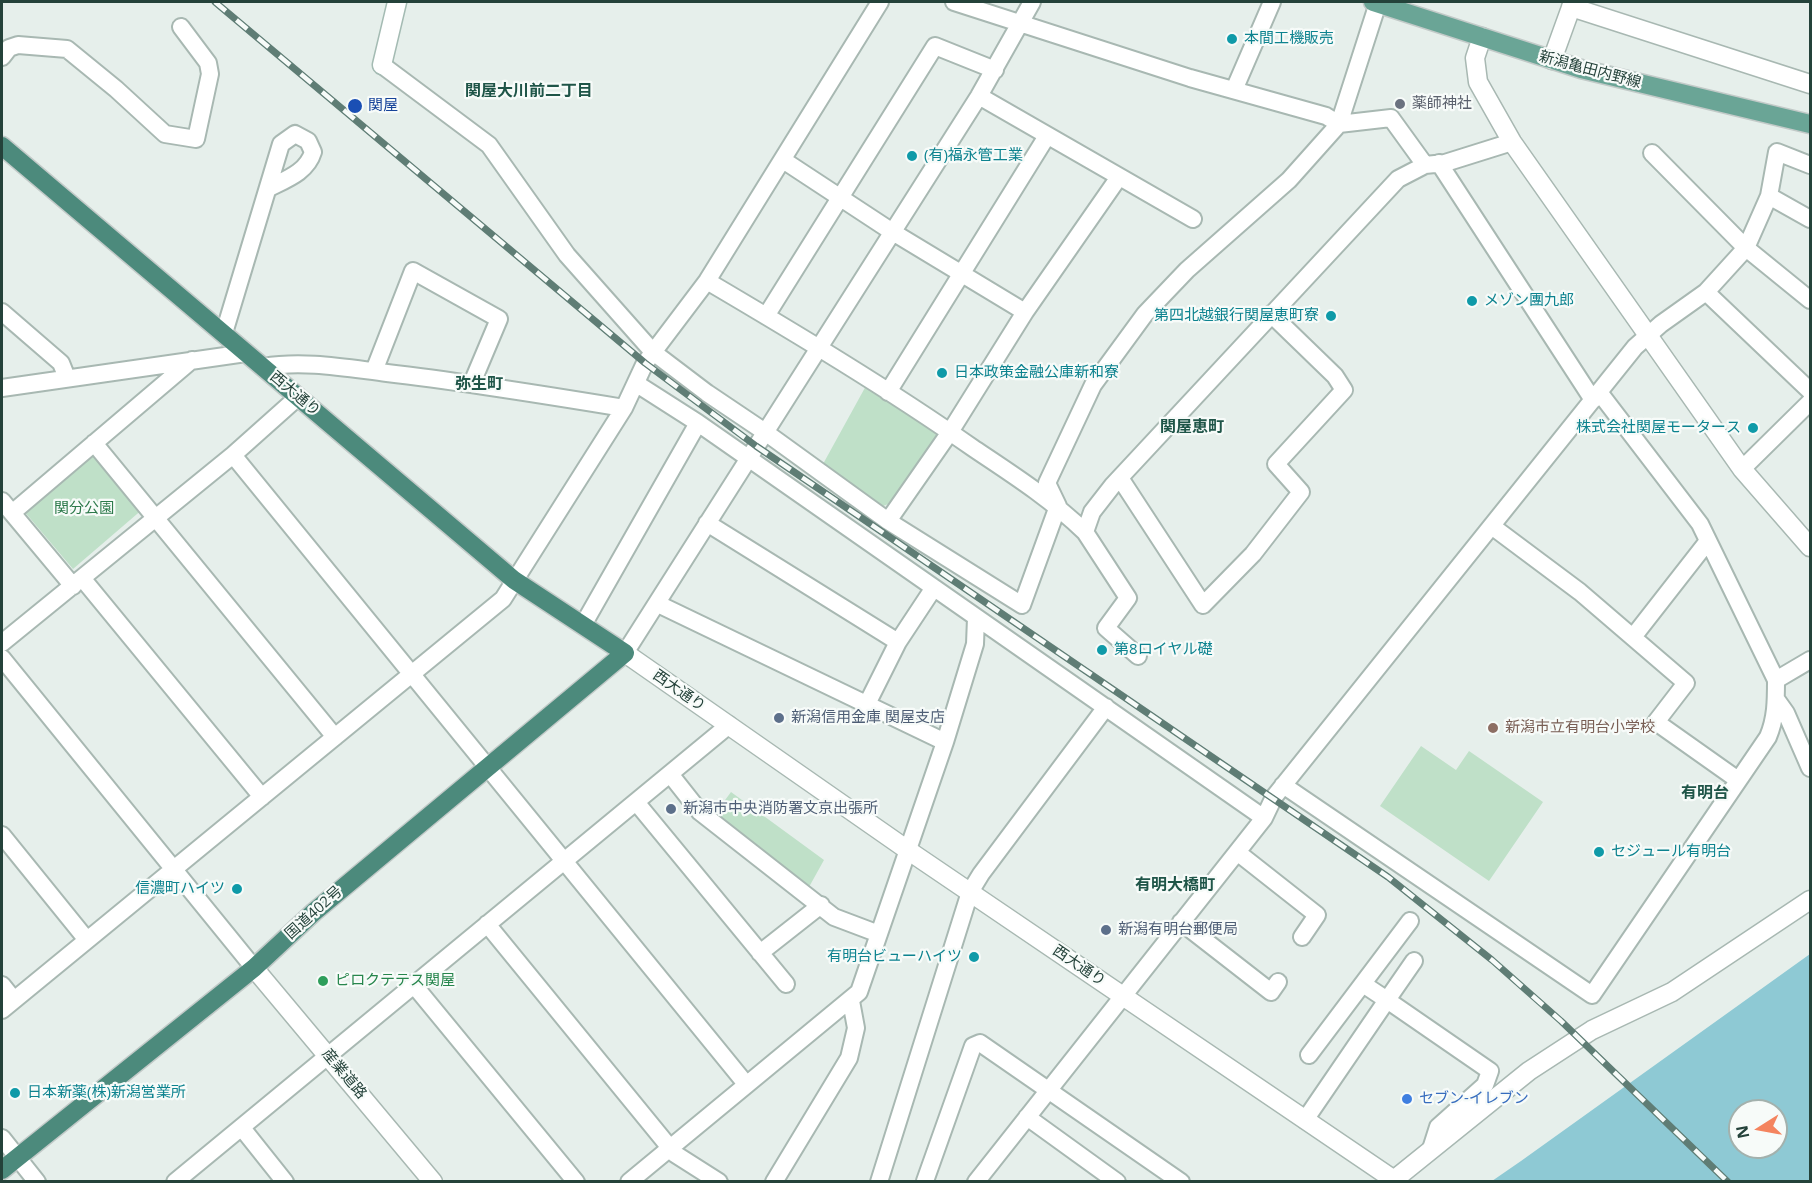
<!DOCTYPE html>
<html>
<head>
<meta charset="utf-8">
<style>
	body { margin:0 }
	#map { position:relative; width:1812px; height:1183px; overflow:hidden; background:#e6efeb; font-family:"Open Sans",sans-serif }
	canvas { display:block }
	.frame { position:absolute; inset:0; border:3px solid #24423a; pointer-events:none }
	.north { position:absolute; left:1728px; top:1099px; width:60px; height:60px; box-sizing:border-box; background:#f7fbf9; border:2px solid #a3b1ad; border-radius:50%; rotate:259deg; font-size:16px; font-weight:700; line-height:24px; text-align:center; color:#24423a }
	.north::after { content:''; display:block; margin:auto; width:21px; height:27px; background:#f4845f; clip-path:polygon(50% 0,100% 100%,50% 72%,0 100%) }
</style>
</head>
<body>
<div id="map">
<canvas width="1812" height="1183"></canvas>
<div class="frame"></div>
<div class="north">N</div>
</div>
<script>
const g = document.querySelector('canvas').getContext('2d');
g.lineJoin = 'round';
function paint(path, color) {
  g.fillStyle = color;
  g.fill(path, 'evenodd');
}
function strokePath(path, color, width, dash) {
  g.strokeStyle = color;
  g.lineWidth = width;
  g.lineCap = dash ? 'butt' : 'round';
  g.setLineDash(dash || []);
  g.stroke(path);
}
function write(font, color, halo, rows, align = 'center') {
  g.font = font + ' "Open Sans","Noto Sans JP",sans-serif';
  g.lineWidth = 4.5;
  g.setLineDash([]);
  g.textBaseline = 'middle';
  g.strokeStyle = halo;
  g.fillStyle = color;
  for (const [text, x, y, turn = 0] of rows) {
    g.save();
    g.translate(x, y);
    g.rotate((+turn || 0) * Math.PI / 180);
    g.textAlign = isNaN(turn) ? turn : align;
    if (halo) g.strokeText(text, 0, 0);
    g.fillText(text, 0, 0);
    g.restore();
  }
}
paint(new Path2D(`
	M867 384 938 431 939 436 893 502 881 507 823 464Z
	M95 449 144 508 73 569 23 510Z
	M1421 746 1456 770 1469 751 1543 802 1489 881 1380 806Z
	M731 792 824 860 809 887 714 815Z`), '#bfe0c8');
paint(new Path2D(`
	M1810 954V1181H1492L1521 1161ZM1740 1111H1776V1147H1740Z`), '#8ec9d4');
const minor = new Path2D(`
	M954 2 1190 78 1326 116 1339 124 1391 118 1425 165
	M2 57 9 48 18 45 67 49 116 89 165 134 196 139 210 74 208 63 181 27
	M382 65 489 145 567 255 653 352 707 393 765 432 888 521 1022 605 1058 506 1047 483 1093 385 1145 314 1187 270 1289 180 1339 124 1378 3
	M1234 90 1272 2
	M979 96 1193 219
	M1652 153 1746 248 1810 300
	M783 160 891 231 1025 312
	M1439 163 1593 400
	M1769 196 1810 219
	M707 281C797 334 887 388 973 448 1012 474 1051 499 1085 532L1092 512 1113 485 1398 179 1425 165 1445 163 1512 142
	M1706 292 1810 391
	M2 312 61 363 67 378
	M766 316 935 46 995 70
	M224 333 281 144 295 134 308 141 313 152C307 172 287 179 269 188
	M263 367C304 360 346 368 387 373 466 382 545 395 624 408
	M374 371 413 271 499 319 472 383
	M637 384 698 423 1264 818
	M2 388 246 353
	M888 392 1047 136
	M94 443 335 737
	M233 455 746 1084
	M1742 469 1810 402
	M1120 478 1203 605 1253 554 1301 492 1276 464 1344 390 1335 376 1271 314
	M2 501 73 586
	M12 513 192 360
	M888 521 950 432 1025 312 1119 177
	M707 523 898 642
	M1493 527 1580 592 1686 683 1656 722 1738 780
	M1085 532 1128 598 1106 628 1138 656
	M82 578 262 797
	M658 604 945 742
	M583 625 698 423
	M1633 637 1708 541
	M2 643 233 455 298 397
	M625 653 979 96 1032 2
	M2 658 254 968
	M1776 680 1810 660
	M1776 699 1786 713 1810 768
	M867 704 898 642 933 589
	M670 774 700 812 834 917 879 934
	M1283 785 1592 995 1768 737C1776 718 1776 701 1776 680L1700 524 1599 392
	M636 802 786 984
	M2 835 87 940
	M1237 852 1317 915 1302 937
	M1181 922 1271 992 1278 982
	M487 924 675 1154 719 1182
	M760 953 821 905
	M413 984 576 1182
	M1363 984 1387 1000 1414 961
	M2 985 14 1000
	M2 1010 503 599 624 408 645 363 707 281 880 2
	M1309 1055 1410 921
	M1027 1117 1117 1182
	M1305 1120 1387 1000 1490 1071 1485 1085 1438 1127 1431 1149
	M242 1128 285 1182
	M2 1138 37 1182
	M925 1181 973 1046 980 1043 1181 1182
	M175 1182 729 725
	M629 1182 859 992 945 742 975 644 976 618
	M774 1182 849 1058 856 1028 851 1001
	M879 1182 970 892 981 874 1106 707
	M976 1182 1264 818 1274 797 1635 347 1661 324 1706 292 1746 248 1769 196 1777 152 1810 165`);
const tertiary = new Path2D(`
	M1571 7 1810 84
	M1482 37 1475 58 1478 82 1512 142 1742 469 1810 547
	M1552 60 1573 2
	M625 653 909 851 1397 1182
	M254 968 433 1182
	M1395 1179 1529 1071 1592 1030 1672 992 1810 900`);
const secondary = new Path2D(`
	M382 65 397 2`);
const primary = new Path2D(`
	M1373 2 1581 69 1810 124`);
const trunk = new Path2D(`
	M2 146 514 580 625 653 314 912 254 968 2 1170`);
strokePath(minor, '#a8b8b2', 20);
strokePath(tertiary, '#a8b8b2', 21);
strokePath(secondary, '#a4bbb3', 21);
strokePath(primary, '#c2cac8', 21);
strokePath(trunk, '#c2cac8', 21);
strokePath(minor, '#fff', 16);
strokePath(tertiary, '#fff', 18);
strokePath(secondary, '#fff', 18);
strokePath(primary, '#6aa596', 18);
strokePath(trunk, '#4c8a7c', 18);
const rail = new Path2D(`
	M215 2 645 363 756 446 1388 877 1492 960 1561 1021 1728 1182`);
strokePath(rail, '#5f7d75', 7);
strokePath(rail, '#f7fbf9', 4.5, [14]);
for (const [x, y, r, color] of [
	[1232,39,6,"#0f9aa8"],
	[1400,104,6,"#6b7280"],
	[355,106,8,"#1a4fb4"],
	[912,156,6,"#0f9aa8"],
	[1472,301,6,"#0f9aa8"],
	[1331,316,6,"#0f9aa8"],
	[942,373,6,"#0f9aa8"],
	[1753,428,6,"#0f9aa8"],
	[1102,650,6,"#0f9aa8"],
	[779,718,6,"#5c6f8a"],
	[1493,728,6,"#8d6e63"],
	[671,809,6,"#5c6f8a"],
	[1599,852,6,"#0f9aa8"],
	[237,889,6,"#0f9aa8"],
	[1106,930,6,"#5c6f8a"],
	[974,957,6,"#0f9aa8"],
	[323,981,6,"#2e9e5b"],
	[15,1093,6,"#0f9aa8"],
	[1407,1099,6,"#3f7fe0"]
]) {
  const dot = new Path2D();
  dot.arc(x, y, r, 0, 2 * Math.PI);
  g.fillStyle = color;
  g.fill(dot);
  strokePath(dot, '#f7fbf9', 2);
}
write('15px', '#0d838f', '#f7fbf9', [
	["本間工機販売",1244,39],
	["(有)福永管工業",924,156],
	["メゾン團九郎",1484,301],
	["第四北越銀行関屋恵町寮",1319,316,"right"],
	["日本政策金融公庫新和寮",954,373],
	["株式会社関屋モータース",1741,428,"right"],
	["第8ロイヤル礎",1114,650],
	["セジュール有明台",1611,852],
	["信濃町ハイツ",225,889,"right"],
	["有明台ビューハイツ",962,957,"right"],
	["日本新薬(株)新潟営業所",27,1093]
], 'left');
write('15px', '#24423a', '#f7fbf9', [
	["新潟亀田内野線",1590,70,15],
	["西大通り",295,394,40],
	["西大通り",679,691,35],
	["国道402号",314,913,-42],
	["西大通り",1079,966,34],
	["産業道路",344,1074,50]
]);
write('15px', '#5b616d', '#f7fbf9', [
	["薬師神社",1412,104]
], 'left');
write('15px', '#164399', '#f7fbf9', [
	["関屋",368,106]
], 'left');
write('15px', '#2d7a4b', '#f7fbf9', [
	["関分公園",84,509]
]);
write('15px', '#4e5e75', '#f7fbf9', [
	["新潟信用金庫 関屋支店",791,718],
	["新潟市中央消防署文京出張所",683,809],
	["新潟有明台郵便局",1118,930]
], 'left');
write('15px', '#785e54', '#f7fbf9', [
	["新潟市立有明台小学校",1505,728]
], 'left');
write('15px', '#27864d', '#f7fbf9', [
	["ピロクテテス関屋",335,981]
], 'left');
write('15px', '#366cbe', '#f7fbf9', [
	["セブン-イレブン",1419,1099]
], 'left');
write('bold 16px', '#1f5548', '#f7fbf9', [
	["関屋大川前二丁目",529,91],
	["弥生町",479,384],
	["関屋恵町",1192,427],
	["有明台",1705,793],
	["有明大橋町",1175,885]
]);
</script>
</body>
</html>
